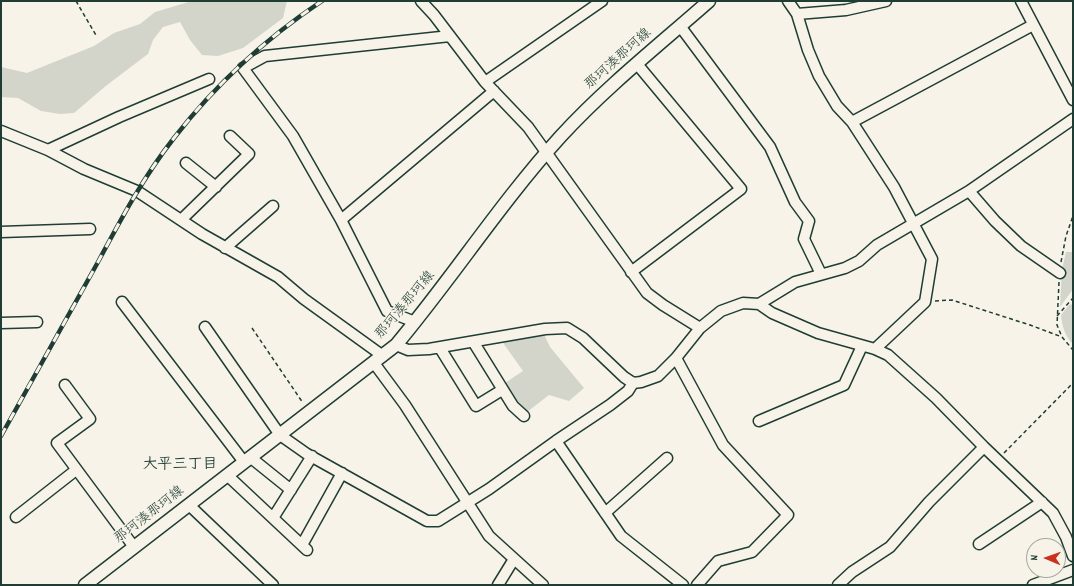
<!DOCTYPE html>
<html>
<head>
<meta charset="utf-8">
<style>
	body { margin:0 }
	#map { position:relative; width:1074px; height:586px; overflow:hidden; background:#f7f3e8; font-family:Dekko,sans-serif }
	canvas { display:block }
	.frame { position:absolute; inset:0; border:2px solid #1f3d34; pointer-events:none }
	.north { position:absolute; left:1026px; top:538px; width:40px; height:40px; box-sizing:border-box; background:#f7f3e8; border:1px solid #a1aaa0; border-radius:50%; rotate:272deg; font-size:11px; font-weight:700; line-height:16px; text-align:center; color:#1f3d34 }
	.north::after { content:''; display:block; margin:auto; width:14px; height:18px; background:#c8321e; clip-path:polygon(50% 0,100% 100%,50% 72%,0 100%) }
</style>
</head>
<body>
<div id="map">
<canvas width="1074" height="586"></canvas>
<div class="frame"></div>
<div class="north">N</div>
</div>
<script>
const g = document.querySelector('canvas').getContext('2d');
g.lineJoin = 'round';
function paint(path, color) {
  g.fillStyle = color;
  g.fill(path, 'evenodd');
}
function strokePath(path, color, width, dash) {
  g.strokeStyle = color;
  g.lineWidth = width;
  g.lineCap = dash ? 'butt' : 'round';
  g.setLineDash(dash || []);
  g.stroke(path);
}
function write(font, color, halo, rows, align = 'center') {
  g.font = font + ' Dekko,"Klee One",sans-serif';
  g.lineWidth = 3;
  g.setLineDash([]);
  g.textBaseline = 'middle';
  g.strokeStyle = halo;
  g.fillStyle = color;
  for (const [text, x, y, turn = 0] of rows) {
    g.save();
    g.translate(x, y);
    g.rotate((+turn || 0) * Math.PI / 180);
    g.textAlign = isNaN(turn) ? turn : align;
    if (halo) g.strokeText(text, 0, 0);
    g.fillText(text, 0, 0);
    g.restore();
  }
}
paint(new Path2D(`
	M192 1H287L283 18 243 48 218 56 202 55 190 40 180 22 163 27 153 40 148 54 107 85 74 113 60 114 41 111 18 98 1 97V67L27 73 94 46 114 33 140 24 155 12Z
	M1066 252H1073V289L1060 307 1062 269Z
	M1073 304V344C1065 336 1062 326 1061 315L1069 305Z
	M543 332 550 347 584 388 569 401 549 395 527 412 502 385 523 371 501 340Z`), '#d3d5ca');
const minor = new Path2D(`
	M421 1 434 15 485 82 528 127 647 293 663 305 700 328
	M788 1 797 14 808 50 819 76 837 106 852 122 894 187 932 259 925 302 875 349
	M1021 1 1073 100
	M797 14 846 10 886 1
	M680 26 770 147 795 202 809 221 804 239 821 274
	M485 82 602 1
	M852 122 1033 25
	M1 131 48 150 84 169 137 191 202 234 278 277 304 299 383 356
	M48 150 119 117 209 79
	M186 163 216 187
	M969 191 995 221 1021 246 1060 273
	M181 220 249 154 230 136
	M341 220 494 91
	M1 232 90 229
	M225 248 273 206
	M631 272 741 189 637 64
	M122 302 244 462
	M759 304 795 282 845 268 859 261 877 245 969 191 1073 119
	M415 322 387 311 341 220 293 136 243 68 265 56 450 36
	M1 323 37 322
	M205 327 280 435 307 454 427 521H438L489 489 556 441 610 405 628 391 633 383
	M474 343 513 406 524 416
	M396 345 408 350 429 349 545 329 567 328 583 338 624 377 633 383 641 382 658 376 676 358 700 328 721 311 743 303 759 304 772 313 818 333 875 349 888 355 936 398 984 447 1053 513 1066 537 1073 556
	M440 348 476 406 502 390
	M676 358 723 445 788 515 752 552 718 561 697 585
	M374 363 405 405 489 536 543 585
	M65 385 90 419 57 443 134 547
	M759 421 844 385 862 346
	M556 441 621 536 683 585
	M250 457 291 490
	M227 475 307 550
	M189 505 273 585
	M605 513 667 458
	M16 517 76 470
	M273 518 312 456
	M979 544 1042 502
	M302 545 342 473
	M498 585 514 559
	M838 585 852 572 890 547 929 502 984 447
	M1033 585 1073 570`);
const major = new Path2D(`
	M85 585 396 345C453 277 501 202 561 136 606 87 659 45 709 1`);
strokePath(minor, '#1f3d34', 13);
strokePath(major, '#1f3d34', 15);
strokePath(new Path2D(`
	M76 1 97 37
	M1061 262 1066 236 1073 216
	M1059 282 1057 325 1062 337 1073 350
	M935 301 952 300 1030 325 1062 337
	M1057 316 1073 298
	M252 328 303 403
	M1004 453 1073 383`), '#1f3d34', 1.5, [4, 3]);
strokePath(minor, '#f7f3e8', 10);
strokePath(major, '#f7f3e8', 12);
const rail = new Path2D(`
	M1 436C33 378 66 320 98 262 121 219 144 176 174 138 216 84 265 39 322 1`);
strokePath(rail, '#1f3d34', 4.5);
strokePath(rail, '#f7f3e8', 3, [9]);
write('14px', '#1f3d34', '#f7f3e8', [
	["那珂湊那珂線",619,60,-42],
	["那珂湊那珂線",406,306,-50],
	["那珂湊那珂線",150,516,-38]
]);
write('bold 15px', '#1f3d34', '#f7f3e8', [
	["大平三丁目",180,466]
]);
</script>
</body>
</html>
